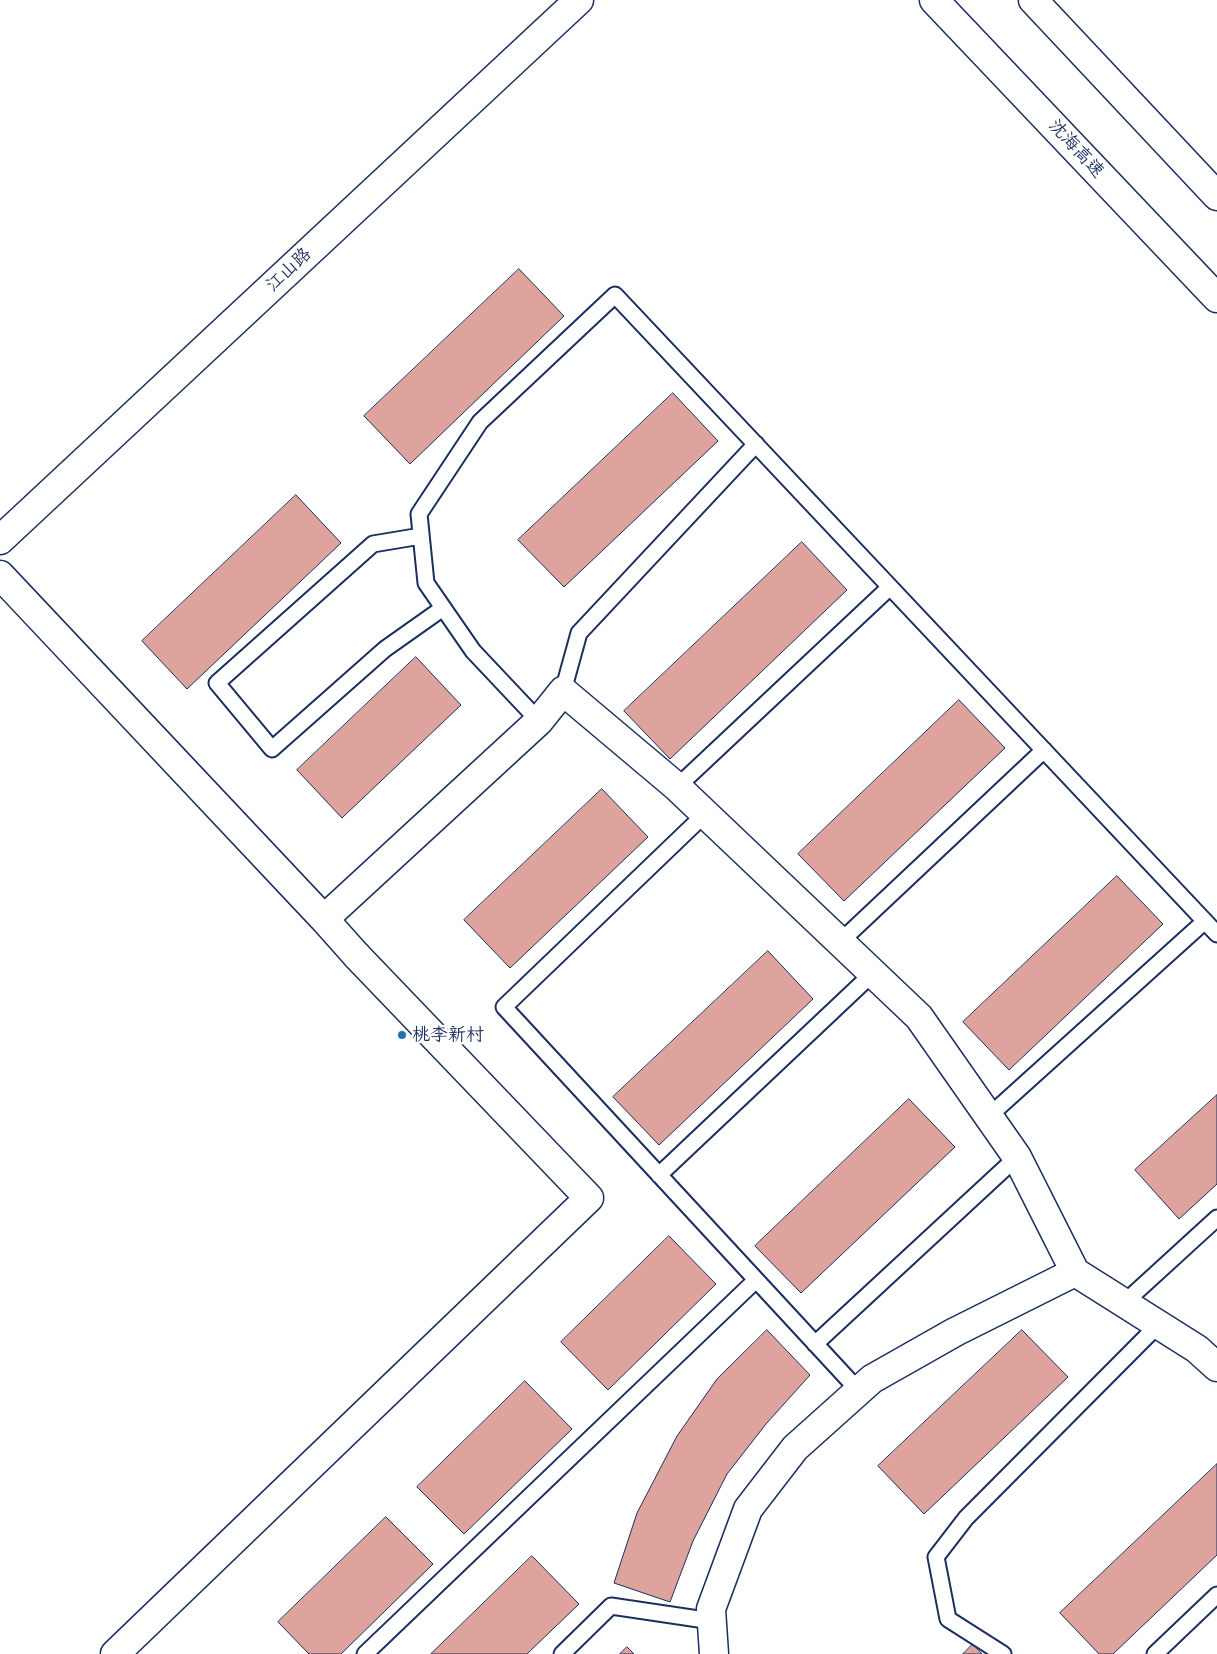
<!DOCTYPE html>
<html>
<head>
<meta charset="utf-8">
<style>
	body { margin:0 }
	canvas { display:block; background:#fff }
</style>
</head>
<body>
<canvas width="1217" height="1654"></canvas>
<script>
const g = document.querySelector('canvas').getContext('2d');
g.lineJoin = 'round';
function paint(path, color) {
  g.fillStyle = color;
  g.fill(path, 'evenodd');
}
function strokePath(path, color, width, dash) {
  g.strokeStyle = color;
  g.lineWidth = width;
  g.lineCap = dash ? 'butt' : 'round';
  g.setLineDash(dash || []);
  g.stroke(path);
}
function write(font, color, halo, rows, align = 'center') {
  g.font = font + ' "Patrick Hand","LXGW WenKai TC",sans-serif';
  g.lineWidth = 5;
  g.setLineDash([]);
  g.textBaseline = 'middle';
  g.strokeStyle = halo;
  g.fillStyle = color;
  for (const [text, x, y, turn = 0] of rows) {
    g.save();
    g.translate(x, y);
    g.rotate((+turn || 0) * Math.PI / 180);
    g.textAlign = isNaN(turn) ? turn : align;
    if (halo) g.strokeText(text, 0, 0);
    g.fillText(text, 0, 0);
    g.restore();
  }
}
const building = new Path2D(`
	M519 269 564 316 410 464 364 416Z
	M673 393 718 441 564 587 518 540Z
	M296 495 341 543 187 689 142 641Z
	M802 542 847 590 670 759 624 711Z
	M416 657 461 705 342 818 297 770Z
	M959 700 1005 748 844 901 798 854Z
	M602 789 648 837 510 968 464 920Z
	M1117 876 1163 924 1009 1070 963 1022Z
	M768 951 813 999 659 1145 613 1097Z
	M1217 1095V1184L1179 1219 1135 1170Z
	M909 1099 955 1147 801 1293 755 1246Z
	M669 1236 716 1284 608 1390 561 1342Z
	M767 1330 810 1375 766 1424 727 1474 693 1541 670 1602 614 1583 637 1513 677 1436 717 1379Z
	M1022 1330 1068 1377 924 1514 878 1466Z
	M525 1381 572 1429 464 1534 417 1487Z
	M1217 1464V1555L1113 1654H1099L1060 1613Z
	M386 1517 433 1564 341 1654H309L278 1622Z
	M532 1556 579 1604 527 1654H431Z
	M973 1644 982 1654H963Z
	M627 1647 634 1654H620Z`);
paint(building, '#dda39c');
strokePath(building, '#1b2f5e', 1);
const service = new Path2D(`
	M421 536 373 544 217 683 272 749 385 649 443 608
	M563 691 579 633 756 444
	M539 721 473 651 426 583 419 514 480 422 615 295 1217 934
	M677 787 890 587
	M705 814 504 1007 859 1391
	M840 942 1044 750
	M989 1116 1205 921
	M659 1175 873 973
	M1124 1303 1217 1218
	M815 1344 1017 1157
	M365 1654 756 1280
	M562 1654 611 1606 712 1621
	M1003 1654 948 1619 936 1557 966 1518 1159 1324
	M1155 1654 1217 1595`);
const minor = new Path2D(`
	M0 575 324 919 357 956
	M324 919 539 721 563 691 677 787 919 1017 1017 1157 1075 1272 1197 1349 1217 1367
	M714 1654 711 1609 748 1509 795 1448 872 1379 955 1332 1075 1272`);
const tertiary = new Path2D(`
	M0 540 579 0
	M115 1654 589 1198 357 956`);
const motorway = new Path2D(`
	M934 0 1217 298
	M1033 0 1217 196`);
strokePath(service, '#1b2f5e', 19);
strokePath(minor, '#1b2f5e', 31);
strokePath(tertiary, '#1b2f5e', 31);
strokePath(motorway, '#1b2f5e', 31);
strokePath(service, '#fff', 15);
strokePath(minor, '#fff', 28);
strokePath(tertiary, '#fff', 28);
strokePath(motorway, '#fff', 28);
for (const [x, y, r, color] of [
	[402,1035,5,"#1f6fb2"]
]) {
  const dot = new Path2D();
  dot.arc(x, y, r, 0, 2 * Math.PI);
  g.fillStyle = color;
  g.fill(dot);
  strokePath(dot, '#fff', 2);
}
write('18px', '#1b2f5e', '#fff', [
	["沈海高速",1076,149,47],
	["江山路",289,270,-43]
]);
write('18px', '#1b2f5e', '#fff', [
	["桃李新村",412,1035]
], 'left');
</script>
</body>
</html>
